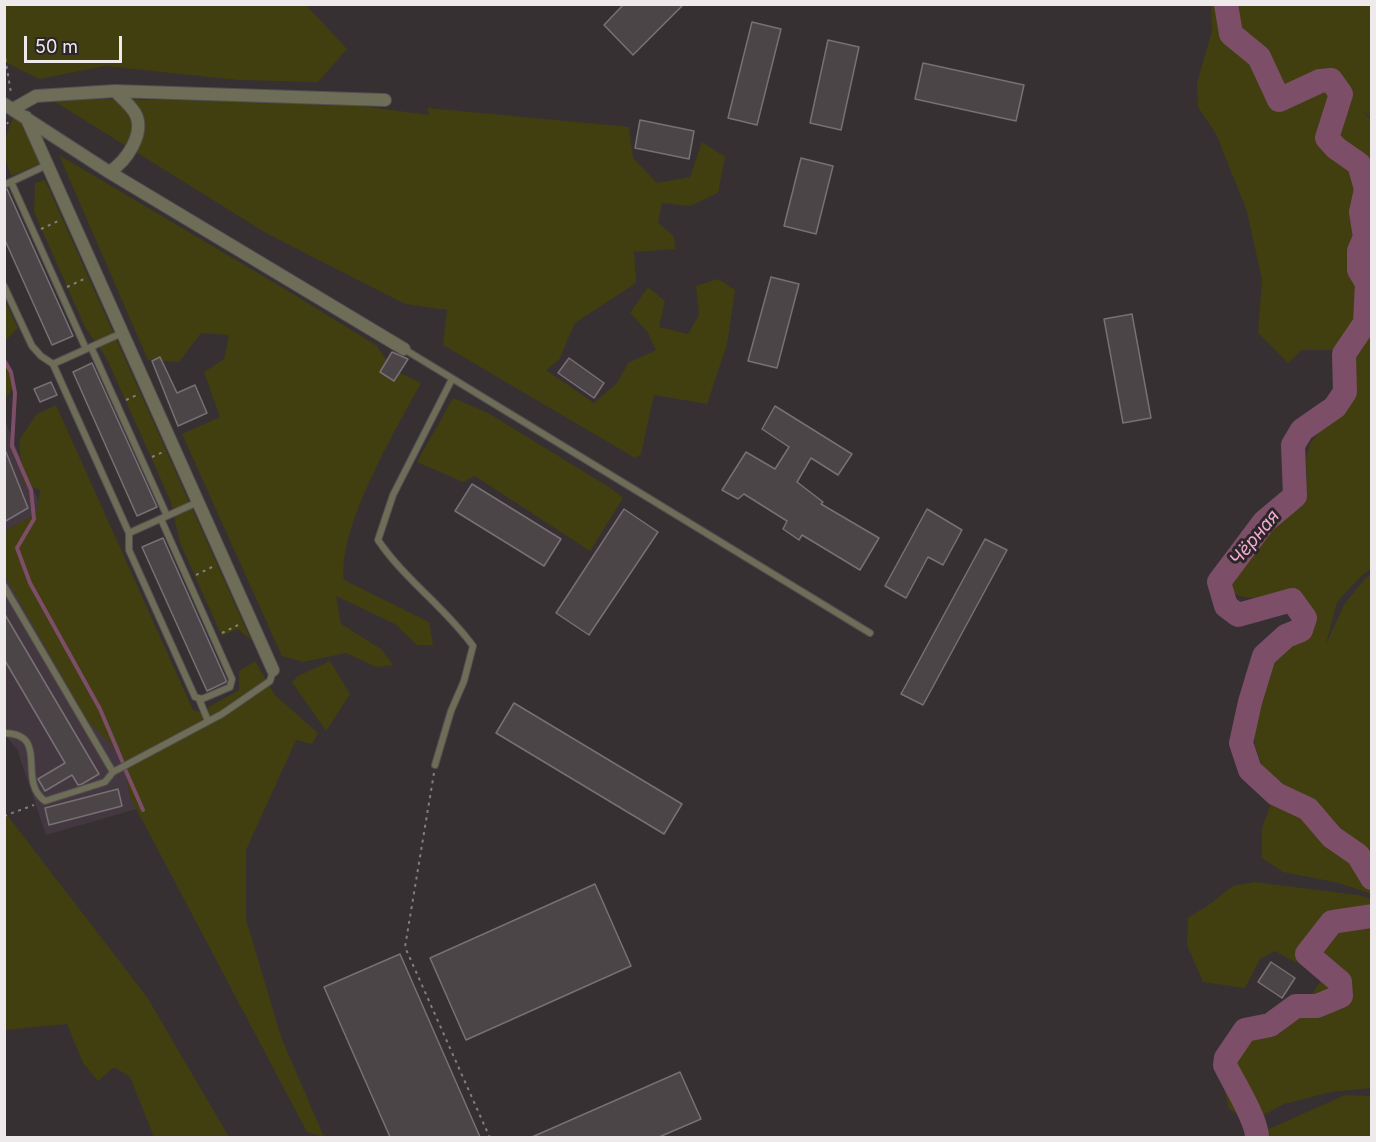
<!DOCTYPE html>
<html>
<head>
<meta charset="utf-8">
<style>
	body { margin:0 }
	#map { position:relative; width:1376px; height:1142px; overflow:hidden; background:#363033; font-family:Inter,sans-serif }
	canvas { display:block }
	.frame { position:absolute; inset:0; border:6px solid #eeeaec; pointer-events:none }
	.scale { position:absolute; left:24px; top:36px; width:98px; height:27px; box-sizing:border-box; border:3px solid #eeeaec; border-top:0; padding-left:8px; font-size:18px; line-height:21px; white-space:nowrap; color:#eeeaec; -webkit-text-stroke:4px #2c2629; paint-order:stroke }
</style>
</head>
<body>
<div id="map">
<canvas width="1376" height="1142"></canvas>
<div class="frame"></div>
<div class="scale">50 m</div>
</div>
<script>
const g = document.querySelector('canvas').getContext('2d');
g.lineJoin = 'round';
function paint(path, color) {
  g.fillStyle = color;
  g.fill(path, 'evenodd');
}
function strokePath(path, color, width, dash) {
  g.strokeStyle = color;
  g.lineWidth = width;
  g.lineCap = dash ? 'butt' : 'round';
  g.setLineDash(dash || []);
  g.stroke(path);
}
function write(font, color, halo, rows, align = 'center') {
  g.font = font + ' Inter,sans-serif';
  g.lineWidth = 6;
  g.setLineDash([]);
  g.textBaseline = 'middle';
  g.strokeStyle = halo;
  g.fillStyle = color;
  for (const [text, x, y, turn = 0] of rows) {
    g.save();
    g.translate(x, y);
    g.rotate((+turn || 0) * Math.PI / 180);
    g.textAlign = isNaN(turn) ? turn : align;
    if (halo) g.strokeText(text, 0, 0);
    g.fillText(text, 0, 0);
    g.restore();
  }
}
paint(new Path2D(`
	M6 423 47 522 5 547 4 424Z
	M4 554 118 749 140 808 46 835 17 749 5 735Z`), '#43383f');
paint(new Path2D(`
	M4 5H306L347 49 318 82 238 80 105 66 39 79 5 62Z
	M1211 5H1371V118L1361 109 1372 121 1371 569 1361 576 1337 602 1326 644 1344 605 1364 580 1371 574V894L1339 883 1283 872 1262 858V828L1271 804 1273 780 1261 763 1255 746 1254 723 1257 703 1269 661 1295 640 1314 617C1293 570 1254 618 1226 586L1233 569 1252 549 1264 527 1273 519 1293 507 1307 479 1306 459 1310 443 1344 403 1353 373 1333 350H1302L1288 363 1258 333 1262 280 1247 211 1216 134 1198 107 1197 83 1212 31Z
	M49 98 337 103 429 115 428 108 629 127 633 158 657 183 690 177 702 142 725 157 718 193 690 206 662 203 658 223 674 236 675 249 634 252 636 283 575 323 559 360 546 370 594 403 617 383 628 363 656 350 647 331 630 313 648 287 665 301 659 327 688 334 699 315 696 286 718 279 735 290 727 344 707 404 654 395 641 454 635 458 443 345 447 310 405 304 266 233Z
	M13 118 24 125 41 163 12 176C1 153 3 142 13 118Z
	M59 155 293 294 377 346 392 369 421 383C396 429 337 529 344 580L429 622 433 645H417L395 624 336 596 341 624 381 649 393 665 376 667 346 653 303 662 282 656 182 434 220 417 204 372 224 359 229 335 201 333 179 362 148 360Z
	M45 180 251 640 238 629 222 636 180 543 171 502 107 359 85 327 34 212 35 183Z
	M4 299 18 328 5 341H4Z
	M5 363 15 386 5 398H4Z
	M453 398 488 413 612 489 623 498 590 551 475 476 463 482 417 462Z
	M56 405 193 710 200 712 239 690V671L255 661 275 695 318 733 312 744 296 740 246 850V919L281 1037 324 1137 307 1132 130 797 123 757 87 720 5 576 4 531 36 514 40 490 23 484 19 440 37 414Z
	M330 661 350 694 326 731 292 682 298 676Z
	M4 811 147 997 229 1137H154L130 1077 114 1067 98 1081 83 1063 67 1024 5 1030Z
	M1254 882 1358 895 1371 899 1372 1088 1331 1092 1284 1104 1251 1122 1229 1109 1220 1071 1227 1044 1251 1024 1281 1005 1313 993 1325 974 1310 963 1295 962 1275 951 1260 959 1245 988 1203 982 1187 945 1188 918 1210 904 1233 886Z
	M1345 1095 1371 1096V1137H1251Z`), '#413e10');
strokePath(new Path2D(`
	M4 360 11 372 15 393 12 446 31 490 34 519 17 548 30 583 100 709 123 763
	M125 769 143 810`), '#7c4e68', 4);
strokePath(new Path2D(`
	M1226 4 1231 34 1259 57 1279 100 1320 81 1331 80 1341 94 1327 138 1336 148 1359 164 1366 189 1361 212 1365 237 1359 251V270L1367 283 1365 323 1344 354 1345 392 1335 407 1302 430 1293 445 1295 496 1264 522 1219 582 1226 606 1238 615 1292 600 1305 618 1301 630 1286 636 1264 656 1250 702 1241 743 1250 770 1276 794 1308 809 1332 837 1358 855 1372 878
	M1257 1138C1258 1121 1233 1082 1225 1065L1226 1058 1245 1030 1270 1025 1296 1006H1317L1341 996 1340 982 1307 954 1332 922 1372 916`), '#7c4e68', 24);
const building = new Path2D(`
	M624 4H684L633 55 604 25Z
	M752 22 781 29 757 125 728 118Z
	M828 40 859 47 841 130 810 123Z
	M923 63 1024 85 1016 121 915 99Z
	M640 120 694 131 689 159 635 148Z
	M801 158 833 166 816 234 784 226Z
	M7 189 73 336 52 345 4 238V190Z
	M771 277 799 284 777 368 748 361Z
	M1132 314 1151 418 1123 423 1104 319Z
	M392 352 408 359 394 381 380 372Z
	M160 357 177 393 195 385 207 413 178 426 152 361Z
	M569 358 604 383 594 398 558 373Z
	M92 363 157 507 137 516 73 372Z
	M51 382 57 395 40 402 34 389Z
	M775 406 852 454 838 475 811 458 797 482 823 502 821 504 879 538 860 570 802 535 799 540 783 529 787 521 744 494 738 499 722 490 746 452 775 469 789 447 762 429Z
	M4 447 28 508 4 522Z
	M472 484 561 539 544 566 455 511Z
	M624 509 658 532 589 635 556 613Z
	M927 509 962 530 943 565 928 557 906 598 885 586Z
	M163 538 226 680V682L207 691 142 547Z
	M985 539 1007 550 923 705 901 694Z
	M4 613 99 774 82 784 78 785 72 775 45 791 38 779 65 763 4 659Z
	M514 703 682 804 664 834 496 733Z
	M118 789 122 806 49 825 45 808Z
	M595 884 631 966 466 1040 430 958Z
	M400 954 480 1137H390L324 987Z
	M1271 962 1295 978 1282 998 1258 982Z
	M680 1072 701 1119 659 1137H532Z`);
paint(building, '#4c4548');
strokePath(building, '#777074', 1.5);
const lane = new Path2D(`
	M11 182 86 349
	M4 185 47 165
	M4 286 32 346 41 356 53 364 129 533V550L195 697 202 699 230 687 232 679 161 519
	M91 347 167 516
	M404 349 870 633
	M53 364 122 333
	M129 533 198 502
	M4 586 113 772
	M199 699 208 721
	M4 733C51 734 16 780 45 801L105 782 113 772 222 714 270 681 273 670
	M435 765 451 711 464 681 473 646C445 607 405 580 378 540L393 495 452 379`);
const street = new Path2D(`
	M4 104 109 172 404 349
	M13 109 36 96 115 91 385 100
	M26 117 273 670
	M109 172C126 162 146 133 135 113 130 105 122 98 115 91`);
strokePath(lane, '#534e51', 8);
strokePath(street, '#534e51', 14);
strokePath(new Path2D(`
	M4 51 11 93
	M4 131 8 122
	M4 168 7 174
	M41 229 58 221
	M67 287 84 279
	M126 400 137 395
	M152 457 163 452
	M196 575 212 567
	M222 633 238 625
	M434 773 405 947 490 1138
	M4 816 34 805`), '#837e81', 2, [3, 4.5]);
strokePath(lane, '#6e6d57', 6);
strokePath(street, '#6e6d57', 12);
write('italic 18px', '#f5aad4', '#2c2629', [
	["Чёрная",1255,538,-50]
]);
</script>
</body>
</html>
